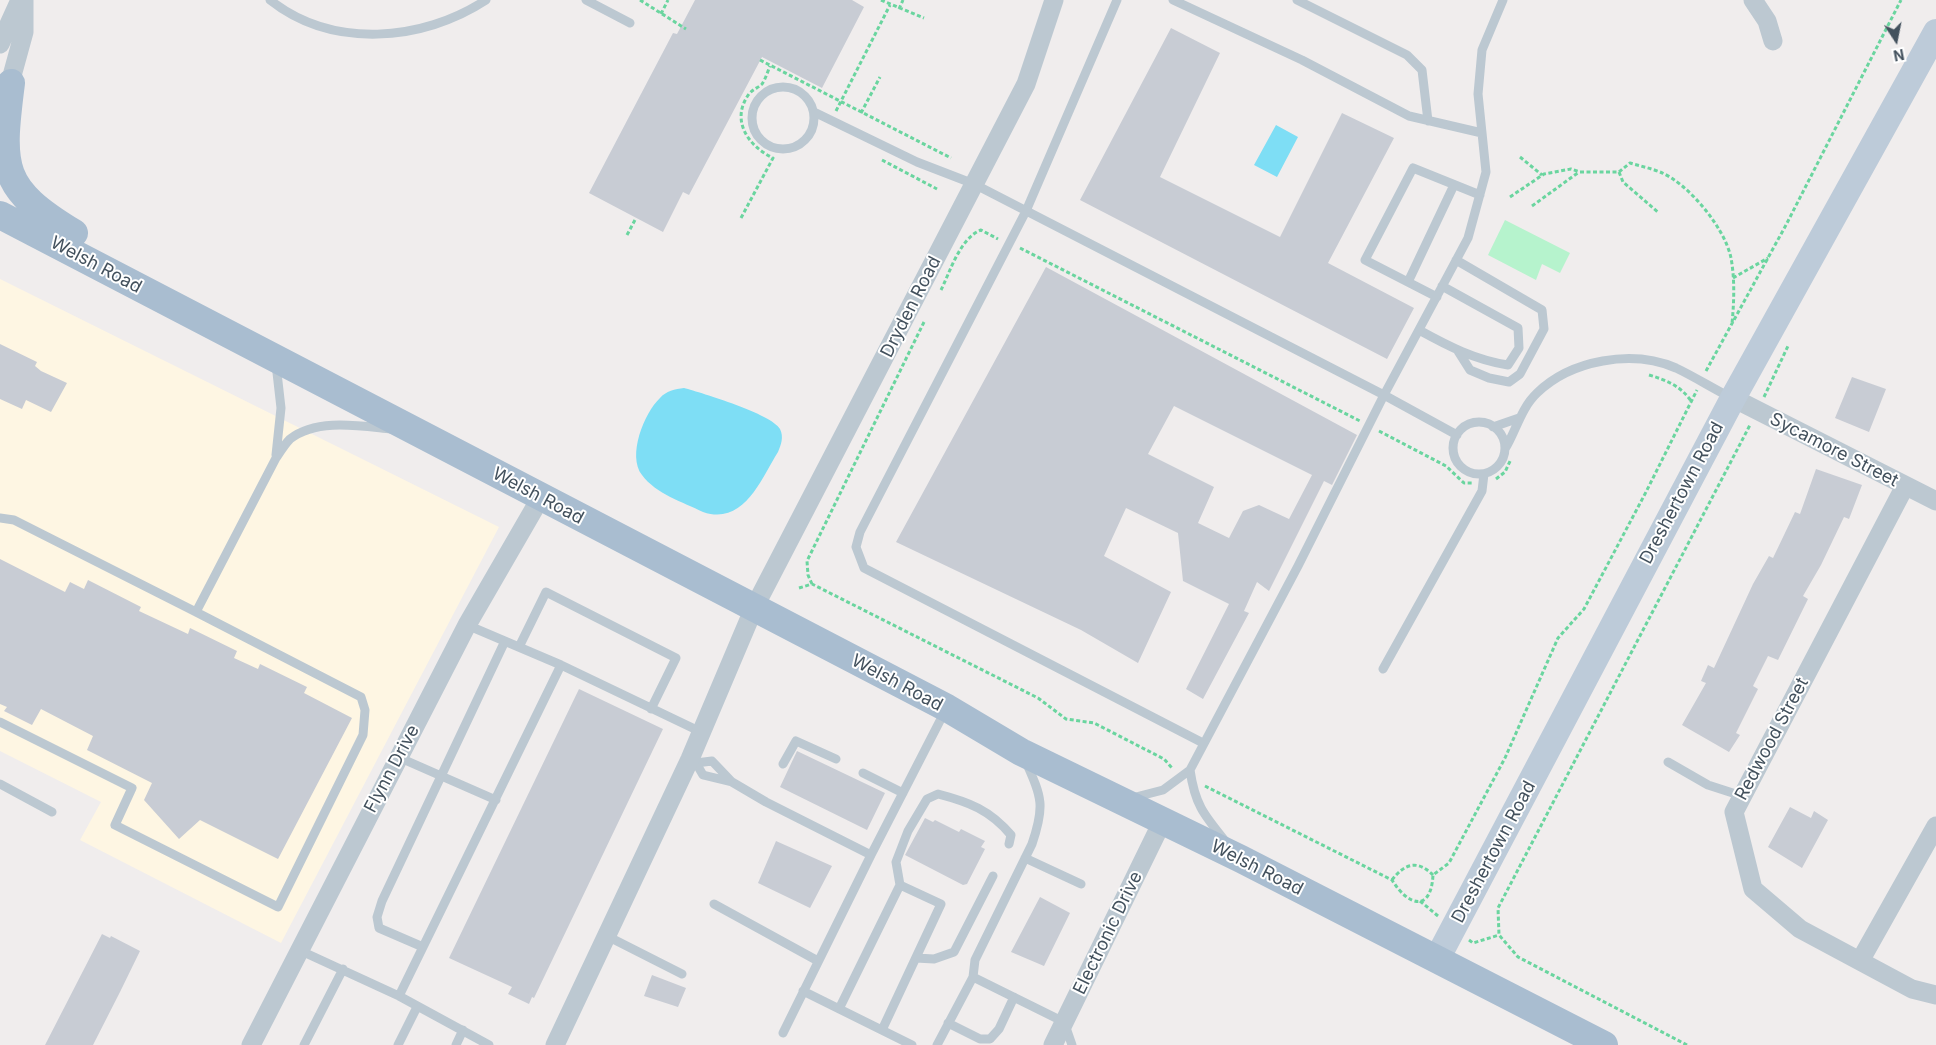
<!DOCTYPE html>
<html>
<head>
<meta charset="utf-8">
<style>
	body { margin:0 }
	#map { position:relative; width:1936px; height:1045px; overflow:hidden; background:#f0eded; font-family:Inter,sans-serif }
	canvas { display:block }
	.north { position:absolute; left:1871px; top:15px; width:50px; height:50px; -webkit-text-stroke:4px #fff; paint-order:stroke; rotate:169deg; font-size:14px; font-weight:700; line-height:20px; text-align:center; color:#43515d }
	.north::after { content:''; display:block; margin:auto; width:18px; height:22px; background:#43515d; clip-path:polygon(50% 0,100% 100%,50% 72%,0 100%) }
</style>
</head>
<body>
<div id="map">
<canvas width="1936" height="1045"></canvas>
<div class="north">N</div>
</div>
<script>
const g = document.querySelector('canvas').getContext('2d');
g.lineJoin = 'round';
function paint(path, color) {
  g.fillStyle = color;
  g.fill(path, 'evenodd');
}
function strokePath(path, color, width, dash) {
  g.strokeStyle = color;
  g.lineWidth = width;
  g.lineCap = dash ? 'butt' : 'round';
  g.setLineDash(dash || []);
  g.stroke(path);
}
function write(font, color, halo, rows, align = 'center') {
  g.font = font + ' Inter,sans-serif';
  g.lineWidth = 4;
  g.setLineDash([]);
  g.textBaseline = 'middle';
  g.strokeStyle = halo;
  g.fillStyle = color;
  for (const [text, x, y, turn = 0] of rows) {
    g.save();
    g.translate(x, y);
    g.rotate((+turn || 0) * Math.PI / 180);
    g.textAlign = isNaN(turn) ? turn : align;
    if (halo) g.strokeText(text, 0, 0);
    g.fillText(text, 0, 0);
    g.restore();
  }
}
paint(new Path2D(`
	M0 279 499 527 281 943 80 840 101 802 0 751Z`), '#fef6e3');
paint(new Path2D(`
	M1505 220 1570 253 1560 273 1542 264 1536 280 1488 255Z`), '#b6f3cd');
paint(new Path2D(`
	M1276 125 1298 137 1277 177 1254 165Z
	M684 388C702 393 772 414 780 429 784 437 781 445 778 452 761 479 744 526 703 512 683 502 656 494 642 475 627 456 644 413 660 398 666 391 675 389 684 388Z`), '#7edef5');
paint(new Path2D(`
	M695 0H852L864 7 822 88 762 57 689 195 683 192 663 232 589 193 673 33 677 34Z
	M1171 28 1220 53 1160 177 1280 237 1342 113 1394 138 1328 263 1414 308 1387 359 1080 200Z
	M1046 267 1357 435 1332 485 1324 481 1269 591 1257 582 1244 611 1249 613 1203 699 1186 689 1229 604 1183 581 1178 533 1126 508 1104 556 1171 592 1138 663 1081 630 896 542ZM1174 406 1312 475 1289 519 1259 505 1243 511 1229 538 1198 523 1214 487 1148 454Z
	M0 344 37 362 35 366 41 371 67 383 51 412 26 400 22 409 0 399Z
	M1852 377 1886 389 1869 432 1835 418Z
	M1816 469 1862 485 1849 519 1844 517 1821 565 1803 596 1808 599 1778 660 1768 656 1753 686 1758 689 1736 733 1740 735 1729 752 1682 725 1706 683 1701 681 1708 665 1714 668 1753 584 1769 556 1773 558 1795 512 1800 514Z
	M0 559 65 592 70 582 84 589 88 580 141 607 139 611 188 634 190 628 237 651 234 658 258 669 260 664 307 687 304 693 352 718 278 859 200 820 179 839 144 800 152 783 87 750 93 736 41 709 32 725 4 711 7 707 0 704Z
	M579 689 663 729 534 998 532 997 529 1004 508 994 512 987 449 958Z
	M797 751 885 793 867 830 780 787Z
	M1790 807 1811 818 1814 811 1828 820 1802 868 1768 847Z
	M925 818 933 822 935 820 959 832 961 829 985 841 981 847 985 849 967 884 963 885 905 855Z
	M776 841 832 866 810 908 758 883Z
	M1040 897 1070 913 1044 966 1011 952Z
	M102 934 110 938 111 936 140 951 120 992 93 1045H45Z
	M652 975 686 988 678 1007 644 996Z`), '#c8ccd4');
strokePath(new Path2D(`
	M640 0 686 29
	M881 0 924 18
	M899 9 903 0
	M661 14 668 0
	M760 60 951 158
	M836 111 890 5
	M861 113 880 77
	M1520 157 1542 175
	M882 160 937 189
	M1619 172 1623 182 1659 213
	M1510 197 1544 174 1571 169 1580 172H1619L1630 163C1640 166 1650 168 1660 172 1688 183 1725 228 1731 258 1735 280 1734 302 1732 324
	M1532 206 1579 172
	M741 218 773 158C748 146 730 120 749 94 753 89 758 88 762 84 765 80 768 71 770 66
	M627 235 636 218
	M1020 248 1360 421
	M1733 278 1768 258
	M941 290C950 272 960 238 981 230L998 239
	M1706 371 1786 225 1901 0
	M1649 375C1666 380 1681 386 1691 401
	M1764 397 1788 346
	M1379 431 1446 466 1464 483H1472
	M1496 479 1505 472 1511 459
	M812 584 808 575 807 561 925 320
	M799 588 812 584 1038 698 1066 719 1094 723 1164 759 1173 769
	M1205 786 1392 880C1408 906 1431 913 1433 875L1449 863 1505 758 1558 638 1584 609 1646 492 1697 390
	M1392 880C1404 864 1417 859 1433 875
	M1420 901 1438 916
	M1469 940 1473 943 1499 935
	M1687 1045 1518 957 1499 935 1498 908 1750 425`), '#6ad59f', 3, [4, 2.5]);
strokePath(new Path2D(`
	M270 0C332 49 422 42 486 0
	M586 0 630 23
	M1117 0 1026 211 860 532 856 547 864 568 1203 743
	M1173 0 1302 60 1409 116 1482 133
	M1297 0 1407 55 1422 70 1428 121
	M752 118a31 31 0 1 1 62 0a31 31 0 1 1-62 0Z
	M814 112 917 162 974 184 1384 395 1298 566 1190 770 1163 790 1132 798
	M1456 260 1542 310 1544 329 1520 374 1509 382 1489 378 1470 370 1458 351
	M1408 282 1454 185
	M1437 297 1365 260 1413 168 1480 195
	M1419 330C1448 346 1475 360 1508 365L1519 348 1518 328 1442 286
	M1453 448a26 26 0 1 1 52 0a26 26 0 1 1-52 0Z
	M1493 427 1519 418
	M1457 435 1384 395 1468 238 1486 172 1478 94 1482 50 1503 0
	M1505 449C1516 431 1521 408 1537 393 1571 360 1632 349 1676 368 1695 377 1712 388 1730 397
	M276 455 281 408 276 364
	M0 518 14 520 196 612
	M467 625 561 665 701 732
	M519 647 546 592 676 658 651 709
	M1383 669 1482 491 1484 474
	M0 722 132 788 115 825 278 907 363 735 365 710 361 697 196 612 276 458C280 452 285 444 290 439 317 418 360 426 391 429
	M398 757 496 800
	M689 760 696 763 712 761 732 782 766 802 871 855 783 1033
	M1668 762 1708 785 1742 796
	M696 763 703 775 732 782
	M783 764 796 741 836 759
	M1190 770C1195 805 1204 815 1226 842
	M863 773 903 793
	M0 784 52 812
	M871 855 945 711
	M1025 858 1081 884
	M900 885 896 862 908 831 927 799 938 794C969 802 990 810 1011 835L1009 844
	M714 904 818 961
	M607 936 682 974
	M423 947 379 928 377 917 382 901 505 641
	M299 950 399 996 561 665
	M916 958 934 959 954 952 993 876
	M973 977 975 960 1032 844C1045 806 1042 798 1026 762
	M803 991 912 1045
	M399 996 489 1045
	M839 1009 900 885 941 904 882 1030
	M948 1023 980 1039H990L999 1029 1014 997
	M304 1045 343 969
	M398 1045 417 1007
	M456 1045 463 1030
	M937 1045 973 977 1064 1022 1072 1045`), '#bcc8d1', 9);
strokePath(new Path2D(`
	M1753 0 1767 21 1773 41
	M0 44 20 0
	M7 94 24 32V0
	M1733 398 1936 501
	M1905 486 1734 812 1753 889 1800 929 1912 989 1936 995
	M1860 961 1936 826
	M251 1045 467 625 541 497
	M555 1045 690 759 754 608 1026 84 1054 0
	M1053 1045 1163 820`), '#bcc8d1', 19);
strokePath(new Path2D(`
	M1437 959 1733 398 1936 32`), '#bdcbd9', 26);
strokePath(new Path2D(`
	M11 83C0 169 0 188 74 233
	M0 215 947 708 1021 752 1241 859 1604 1045`), '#a9bdd0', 28);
write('18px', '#43515d', '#fff', [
	["Welsh Road",96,265,28],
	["Dryden Road",911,307,-63],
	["Sycamore Street",1834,450,27],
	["Dreshertown Road",1682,493,-62],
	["Welsh Road",538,496,28],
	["Welsh Road",897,683,28],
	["Redwood Street",1772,739,-62],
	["Flynn Drive",392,769,-62],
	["Dreshertown Road",1494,852,-62],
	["Welsh Road",1257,868,27],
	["Electronic Drive",1108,933,-64]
]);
</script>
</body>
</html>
